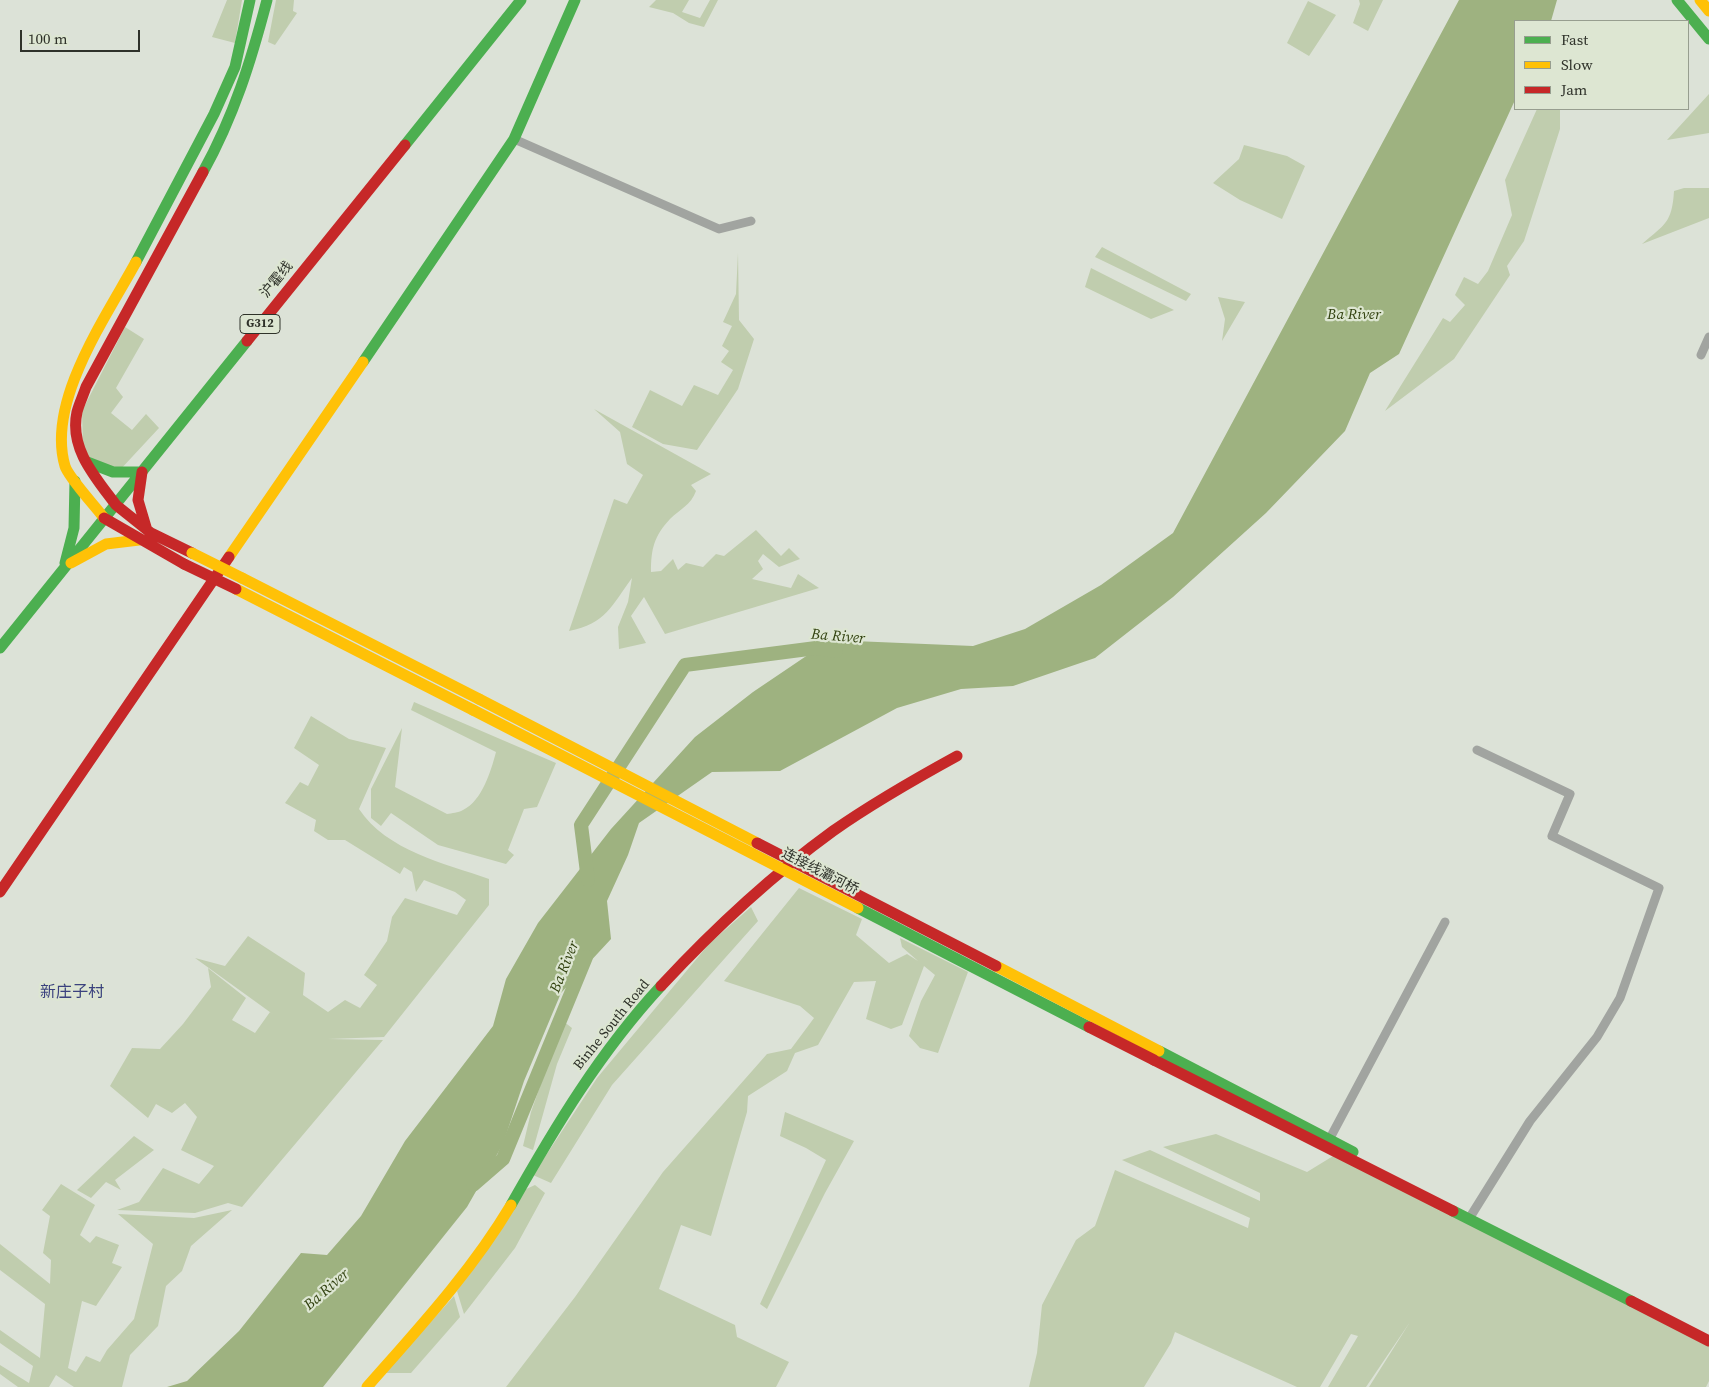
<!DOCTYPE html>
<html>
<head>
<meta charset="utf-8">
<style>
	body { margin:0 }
	#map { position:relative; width:1709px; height:1387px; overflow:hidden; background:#dce2d7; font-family:"Source Serif 4",serif }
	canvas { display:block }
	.legend { position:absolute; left:1514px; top:20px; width:175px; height:90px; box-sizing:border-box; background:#dde6d2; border:1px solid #979e8f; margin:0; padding:6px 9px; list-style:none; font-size:15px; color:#2f322a }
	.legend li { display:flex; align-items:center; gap:10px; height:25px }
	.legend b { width:25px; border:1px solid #979e8f }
	.scale { position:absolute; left:20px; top:30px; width:120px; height:22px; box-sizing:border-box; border:2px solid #2f322a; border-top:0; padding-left:6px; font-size:15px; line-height:18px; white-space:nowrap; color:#2f322a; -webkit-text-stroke:4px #dde6d2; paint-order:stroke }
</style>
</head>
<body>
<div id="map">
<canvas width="1709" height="1387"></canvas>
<ul class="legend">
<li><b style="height:6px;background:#4caf50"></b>Fast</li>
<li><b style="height:6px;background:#ffc107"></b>Slow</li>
<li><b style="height:6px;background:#c62828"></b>Jam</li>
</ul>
<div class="scale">100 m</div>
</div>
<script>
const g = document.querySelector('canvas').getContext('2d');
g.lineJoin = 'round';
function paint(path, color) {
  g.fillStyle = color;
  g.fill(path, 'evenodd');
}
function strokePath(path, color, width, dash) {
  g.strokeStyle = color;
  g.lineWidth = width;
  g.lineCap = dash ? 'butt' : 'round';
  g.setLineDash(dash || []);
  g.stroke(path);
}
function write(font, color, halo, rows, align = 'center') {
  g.font = font + ' "Source Serif 4","Noto Sans SC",serif';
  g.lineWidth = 4.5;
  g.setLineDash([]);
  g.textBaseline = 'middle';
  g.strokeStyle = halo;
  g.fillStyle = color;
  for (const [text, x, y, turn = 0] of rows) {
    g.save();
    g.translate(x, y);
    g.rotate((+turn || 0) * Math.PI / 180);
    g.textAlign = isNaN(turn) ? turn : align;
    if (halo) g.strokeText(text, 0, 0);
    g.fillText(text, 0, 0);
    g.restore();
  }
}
paint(new Path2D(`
	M227 0H242L235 43 212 37Z
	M276 0H294L293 11 297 13 275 45 268 42Z
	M656 0H689L682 12 700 18 710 0H718L704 27 689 23 673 13 649 7Z
	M1359 0H1383L1368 31 1353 23 1360 4Z
	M1308 1 1336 15 1309 56 1287 43Z
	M1709 94V133L1667 140Z
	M1537 109H1560V129L1524 241 1507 266 1510 275 1454 359 1385 411 1443 318 1450 322 1465 305 1455 295 1464 277 1478 284 1488 271 1512 215 1505 180Z
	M1244 145 1287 156 1305 166 1282 219 1240 200 1213 183 1239 159Z
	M1684 188H1709V218L1642 244C1665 224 1672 223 1674 191Z
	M1102 247 1191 294 1186 301 1095 257Z
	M738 253 739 320 754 339 738 389 697 450 663 444 632 427 650 390 682 406 694 385 718 395 733 370 721 362 729 351 722 346 732 326 723 322 736 294Z
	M1091 268 1174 310 1151 319 1085 287Z
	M1218 297 1245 302 1222 341 1225 319Z
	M125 327 144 339 116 388 123 397 111 413 132 430 146 414 159 428 119 471 95 464 83 449 82 411Z
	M594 409 711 474 691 485 696 491C691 505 680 509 670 519 654 536 651 549 651 572L661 571 673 559 678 570 686 563 703 567 716 554 724 556 756 530 781 556 789 548 800 559 779 567 763 554 758 561 763 569 752 579 791 588 798 574 819 588 665 634 644 597 631 616 646 643 619 649 618 627 628 602 632 578C612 605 606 624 569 631L614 499 627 504 643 475 627 464 620 432Z
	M414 702 556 763 537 807 524 809 508 850 514 855 506 864 438 845 391 813 381 826 371 818V789L402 728 395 787 447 814C452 813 458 813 463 810 482 801 491 771 496 752L411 710Z
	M311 716 349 739 386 748 359 809C387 851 444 863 489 879V905L384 1037 328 1039 383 1040 242 1207 228 1203 195 1213 117 1210 139 1202 163 1168 199 1184 214 1166 181 1150 197 1117 185 1103 172 1113 156 1104 148 1118 110 1086 132 1048 160 1049 183 1024 211 987 208 968 246 998 232 1020 255 1033 270 1012 274 1015 195 958 225 966 248 936 305 973 303 995 328 1012 345 1000 360 1008 377 985 364 975 387 941 392 917 405 898 457 915 466 900 455 892 424 880 416 892 412 872 404 867 400 874 345 840H328L314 831 316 820 285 803 300 782 308 786 319 765 294 748Z
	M799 888 862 919 856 935 889 963 907 954 918 961 902 947 900 938 968 972 938 1053 920 1048 909 1036 921 1001 935 975 924 966 902 1025 891 1029 866 1019 876 981 854 982 818 1045 795 1053 787 1071 748 1096 747 1112 711 1236 681 1225 659 1289 735 1325 737 1337 789 1362 776 1387H506L575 1297 663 1172 767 1054 791 1049 814 1018 800 1006 724 981Z
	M751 907 758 921 612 1085 551 1183 533 1175 597 1078 709 944Z
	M563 1021 572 1028 557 1064 533 1150 523 1146 531 1112Z
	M785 1112 854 1141 825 1193 767 1309 760 1304 826 1160 806 1148 780 1136Z
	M1216 1134 1307 1172 1338 1153 1709 1340V1381L1706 1387H1369L1410 1322 1366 1387H1328L1358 1336 1351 1334 1320 1387H1297L1175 1332 1171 1343 1144 1387H1029L1037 1353 1042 1305 1076 1240 1095 1226 1115 1170 1248 1228 1250 1218 1122 1160 1150 1150 1260 1201V1193L1163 1147Z
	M134 1136 154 1150 115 1180 121 1190 106 1182 91 1198 77 1190Z
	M61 1184 95 1205 80 1235 90 1243 96 1236 119 1245 112 1263 122 1267 96 1306 82 1301 68 1368 76 1372 86 1356 100 1362 107 1350 134 1319 153 1244 118 1214 194 1218 232 1210 191 1246 182 1271 166 1286 158 1326 130 1355 122 1387H74L56 1375 49 1387H18L0 1374V1365L29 1383 33 1366 0 1343V1330L40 1358 45 1304 0 1270V1244L50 1284 51 1260 43 1253 50 1216 42 1210Z
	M535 1185 545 1193 515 1248 464 1314 457 1291 524 1190Z
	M454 1296 460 1317 411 1373H385Z`), '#c0cdae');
paint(new Path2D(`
	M1459 0H1557L1551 21H1515V100L1399 354 1370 373 1345 431 1266 513 1173 597 1095 658 1013 686 961 689 897 708 780 771 712 772 639 823 628 855 607 901 611 939 561 993 524 1081 503 1144 467 1207 323 1387H167L187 1381 239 1331 301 1253 327 1255 361 1216 405 1141 493 1026 506 979 538 923 611 829 695 737 753 692 830 640 973 646 1025 629 1101 585 1173 533Z`), '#9eb280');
strokePath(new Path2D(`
	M588 880 581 825 685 665 816 648 836 651
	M473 1185 503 1159 586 957`), '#9eb280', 14);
strokePath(new Path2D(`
	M514 139 719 229 751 221
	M1701 355 1709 337
	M1329 1140 1445 922
	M1472 1214 1530 1121 1597 1037 1620 998 1659 888 1552 836 1570 794 1477 750`), '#a1a4a0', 9);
strokePath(new Path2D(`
	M1677 0 1709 39
	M405 145 521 0
	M203 172C234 116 251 61 267 0
	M136 262 214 114 235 67 250 0
	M363 362 514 139 575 0
	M87 462 113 472H142
	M65 563 74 528 75 481
	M0 648 247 341
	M1159 1051 1353 1152
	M511 1205C555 1127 600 1052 661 986
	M1453 1211 1631 1301`), '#4caf50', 11);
strokePath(new Path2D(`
	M1700 0 1709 11
	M104 518C96 507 68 477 65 466 46 402 106 317 136 262
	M229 557 363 362
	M71 563 106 544 139 540
	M242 578 479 699
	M236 589 473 710
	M367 1387C418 1329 471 1272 511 1205`), '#ffc107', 11);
strokePath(new Path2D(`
	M247 341 405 145
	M142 472 138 500 146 527
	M116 505 151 533 192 553
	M116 505C96 478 69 449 77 412 79 404 83 396 86 387L203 172
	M104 518 184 564
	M0 892 229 557
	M661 986C714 929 771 876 833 831 873 803 915 779 957 756
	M1154 1060 1453 1211
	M1631 1301 1709 1341`), '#c62828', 11);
strokePath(new Path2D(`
	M858 908 1089 1027`), '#4caf50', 11);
strokePath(new Path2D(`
	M192 553 242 578
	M479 699 757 843
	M473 710 858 908
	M996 966 1159 1051`), '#ffc107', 11);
strokePath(new Path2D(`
	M184 564 236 589
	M757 843 996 966
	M1089 1027 1154 1060`), '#c62828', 11);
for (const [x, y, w] of [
	[260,324,40]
]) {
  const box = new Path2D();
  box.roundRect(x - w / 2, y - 9.5, w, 19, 4);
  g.fillStyle = '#dde6d2';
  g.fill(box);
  strokePath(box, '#2f322a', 1);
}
write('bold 12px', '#2f322a', null, [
	["G312",260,324]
]);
write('14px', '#2f322a', '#dde6d2', [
	["沪霍线",277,280,-51],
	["连接线灞河桥",820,872,27],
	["Binhe South Road",612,1025,-51]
]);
write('italic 15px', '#324210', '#dde6d2', [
	["Ba River",1354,315],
	["Ba River",838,637,5],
	["Ba River",565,967,-68],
	["Ba River",327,1290,-41]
]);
write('16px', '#3b427e', '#dde6d2', [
	["新庄子村",72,993]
]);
</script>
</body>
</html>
